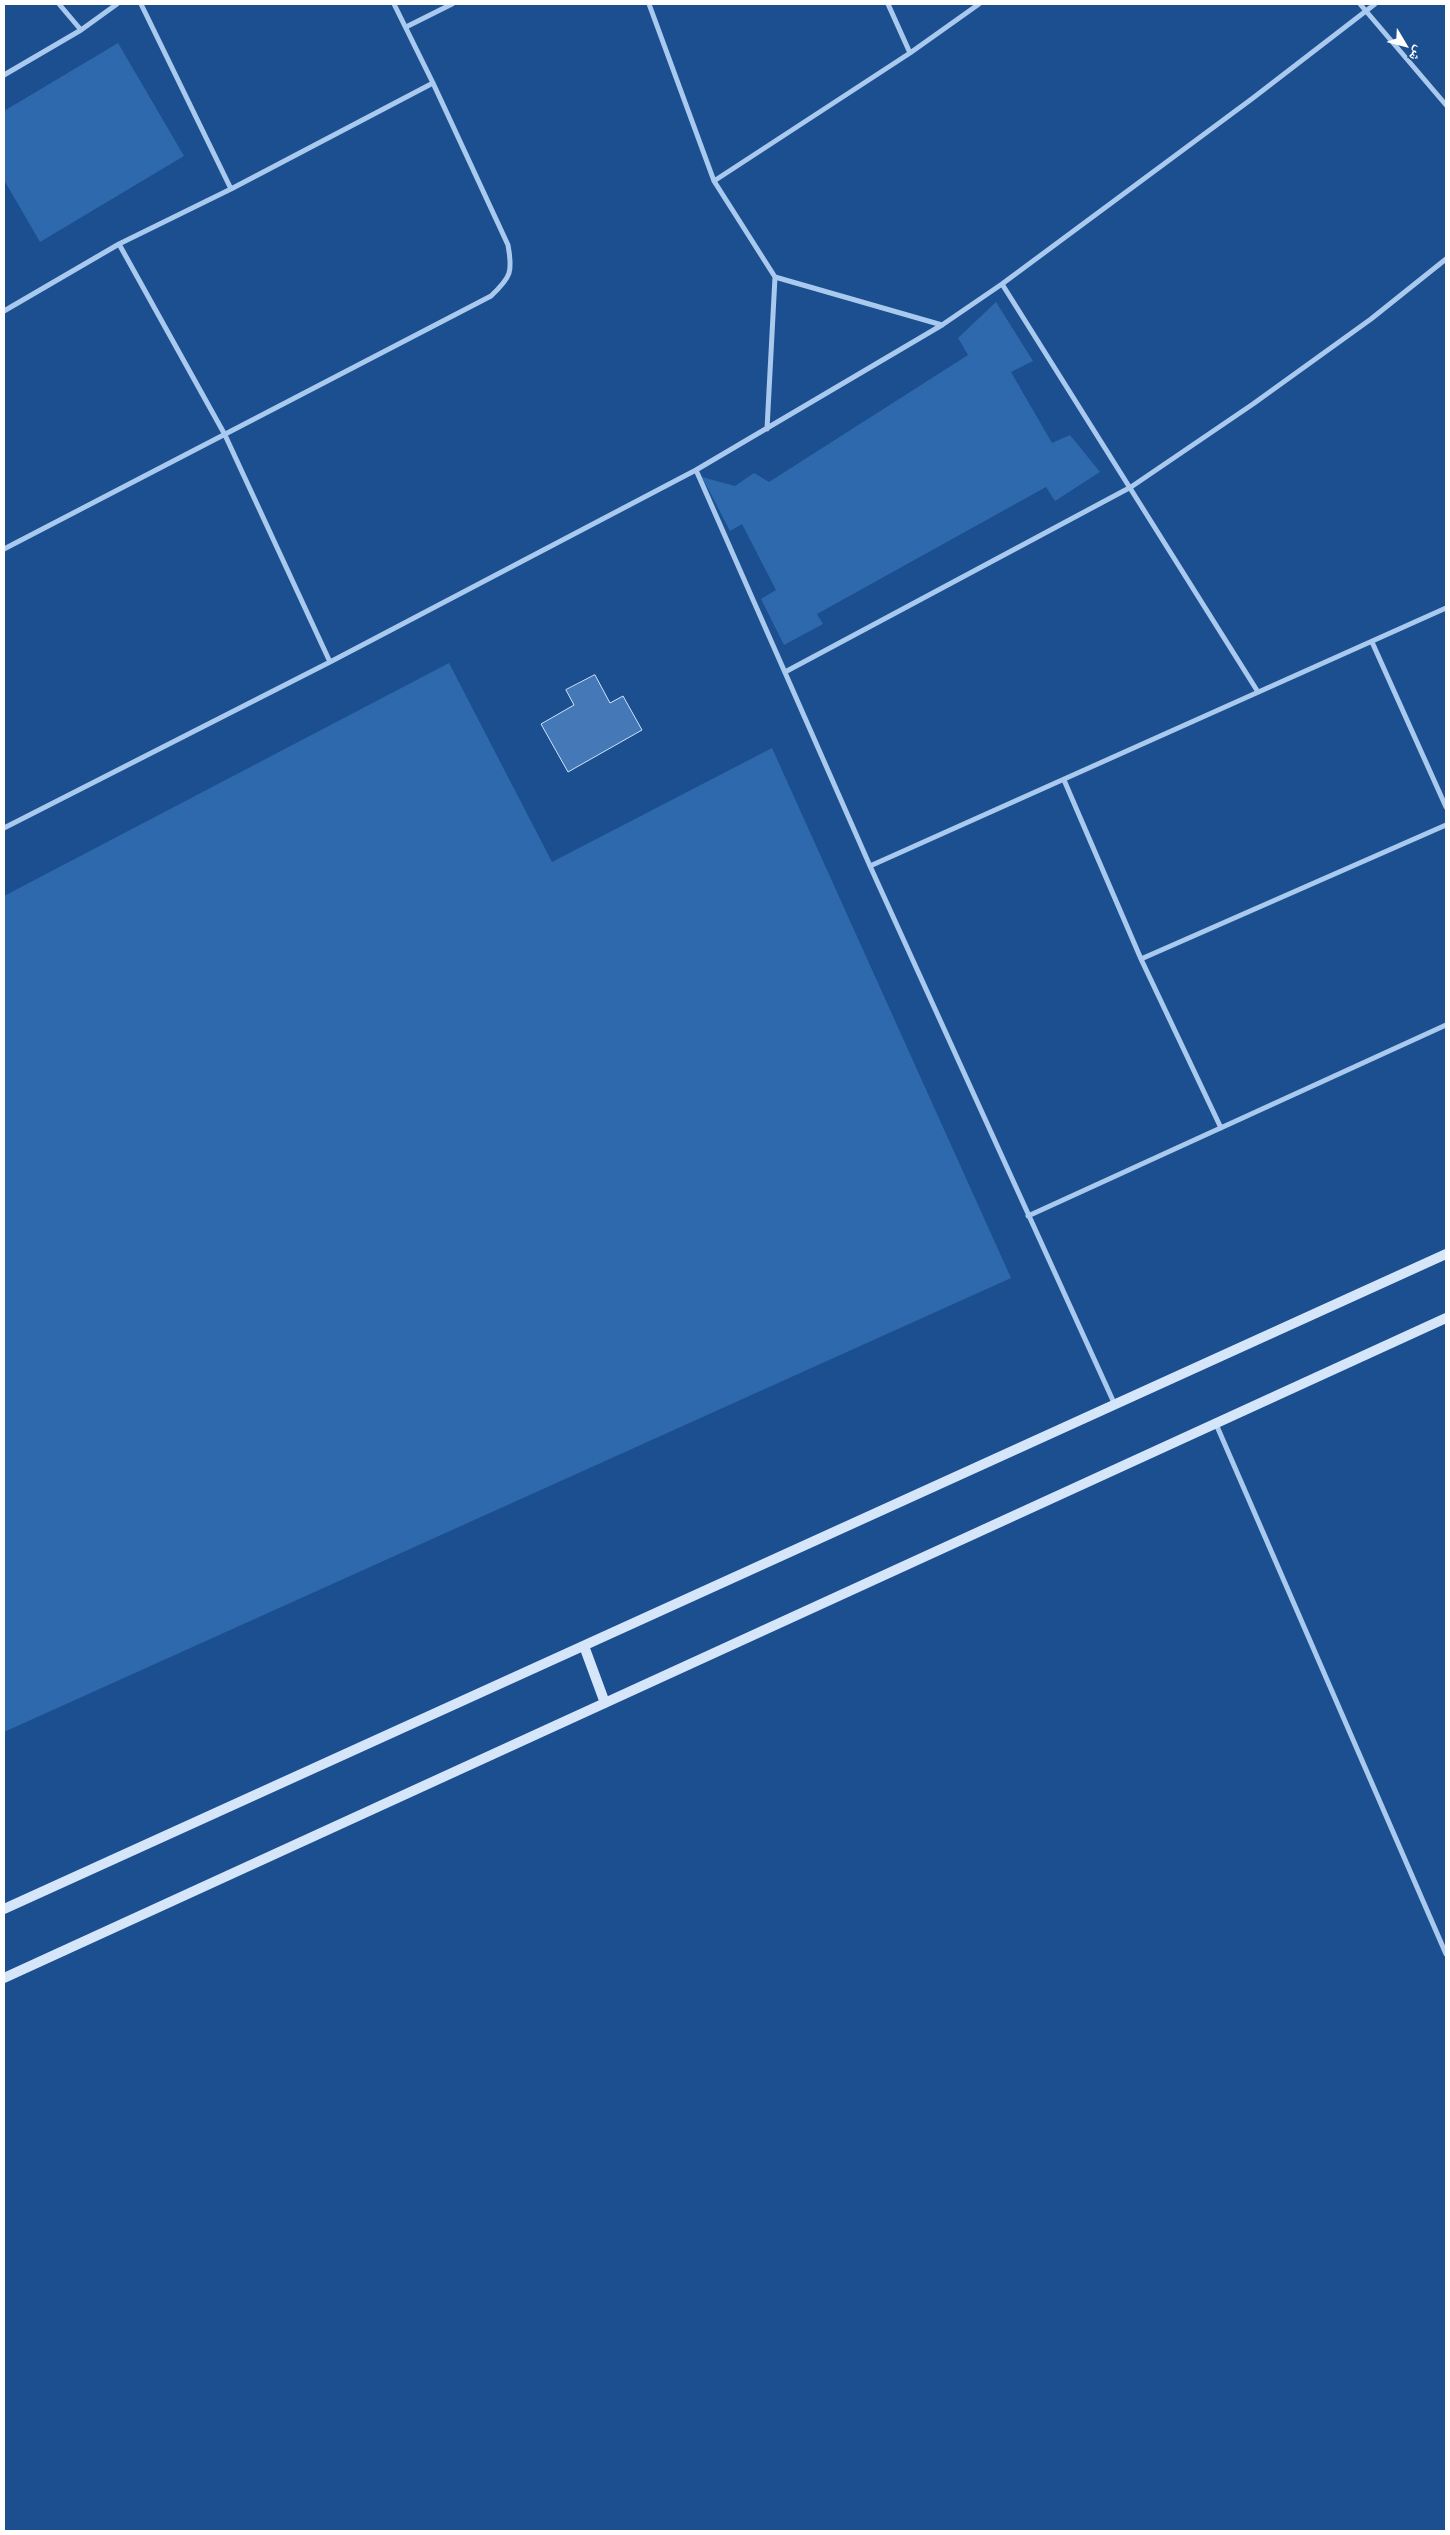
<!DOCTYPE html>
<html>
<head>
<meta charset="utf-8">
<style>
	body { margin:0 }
	#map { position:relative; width:1450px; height:2535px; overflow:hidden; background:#1b4f8f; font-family:"PT Sans","Noto Naskh Arabic",sans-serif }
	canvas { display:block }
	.frame { position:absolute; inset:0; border:5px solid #fff; pointer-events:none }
	.north { position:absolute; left:1380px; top:20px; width:50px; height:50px; -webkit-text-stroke:4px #1b4f8f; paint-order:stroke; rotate:127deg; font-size:14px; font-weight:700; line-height:20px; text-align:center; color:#fff }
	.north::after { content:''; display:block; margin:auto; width:18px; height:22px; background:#fff; clip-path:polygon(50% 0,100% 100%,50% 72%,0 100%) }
</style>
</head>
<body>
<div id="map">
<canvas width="1450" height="2535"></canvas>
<div class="frame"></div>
<div class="north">ش</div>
</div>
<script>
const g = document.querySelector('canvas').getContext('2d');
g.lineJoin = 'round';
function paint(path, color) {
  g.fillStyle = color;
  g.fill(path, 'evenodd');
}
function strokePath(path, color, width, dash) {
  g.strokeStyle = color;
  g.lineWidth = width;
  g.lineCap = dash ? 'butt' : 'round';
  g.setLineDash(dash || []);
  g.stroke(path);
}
paint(new Path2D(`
	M118 43 184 156 40 242 4 180V111Z
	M996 302 1033 361 1011 372 1052 443 1070 435 1100 472 1055 501 1046 487 817 614 823 624 784 645 761 599 776 590 742 524 730 531 702 477 735 486 754 473 769 482 968 355 958 338Z
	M449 663 552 862 772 748 1011 1278 4 1732V896Z`), '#2e69ad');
const building = new Path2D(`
	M595 675 610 703 623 696 642 730 568 772 541 724 574 705 566 690Z`);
paint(building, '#4478b7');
strokePath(building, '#cfe3fa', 1);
strokePath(new Path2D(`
	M59 4 81 30
	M141 4 231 189 119 244 225 435 330 662
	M649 4 714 181 775 277 767 429
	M888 4 910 53
	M1360 4 1446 105
	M406 27 452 4
	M4 75 81 30 117 4
	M714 181 910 53 979 4
	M231 189 433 83
	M775 277 942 325
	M1002 284 1258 692
	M4 311 119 244
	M696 470 870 866 1115 1405
	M4 549 491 296C511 277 513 272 508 245L433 83 394 4
	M1372 642 1446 807
	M785 672 1131 487 1253 404 1371 319 1446 259
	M1064 780 1141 959 1221 1128
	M4 828 330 662 696 470 942 325 1002 284 1253 98 1375 4
	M870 866 1446 608
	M1141 959 1446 825
	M1028 1216 1446 1025
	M1216 1424 1446 1954`), '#a9c9ee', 5);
strokePath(new Path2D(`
	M584 1646 605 1703
	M4 1909 1446 1254
	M4 1978 1446 1318`), '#d6e6fa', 10);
</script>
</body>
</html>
